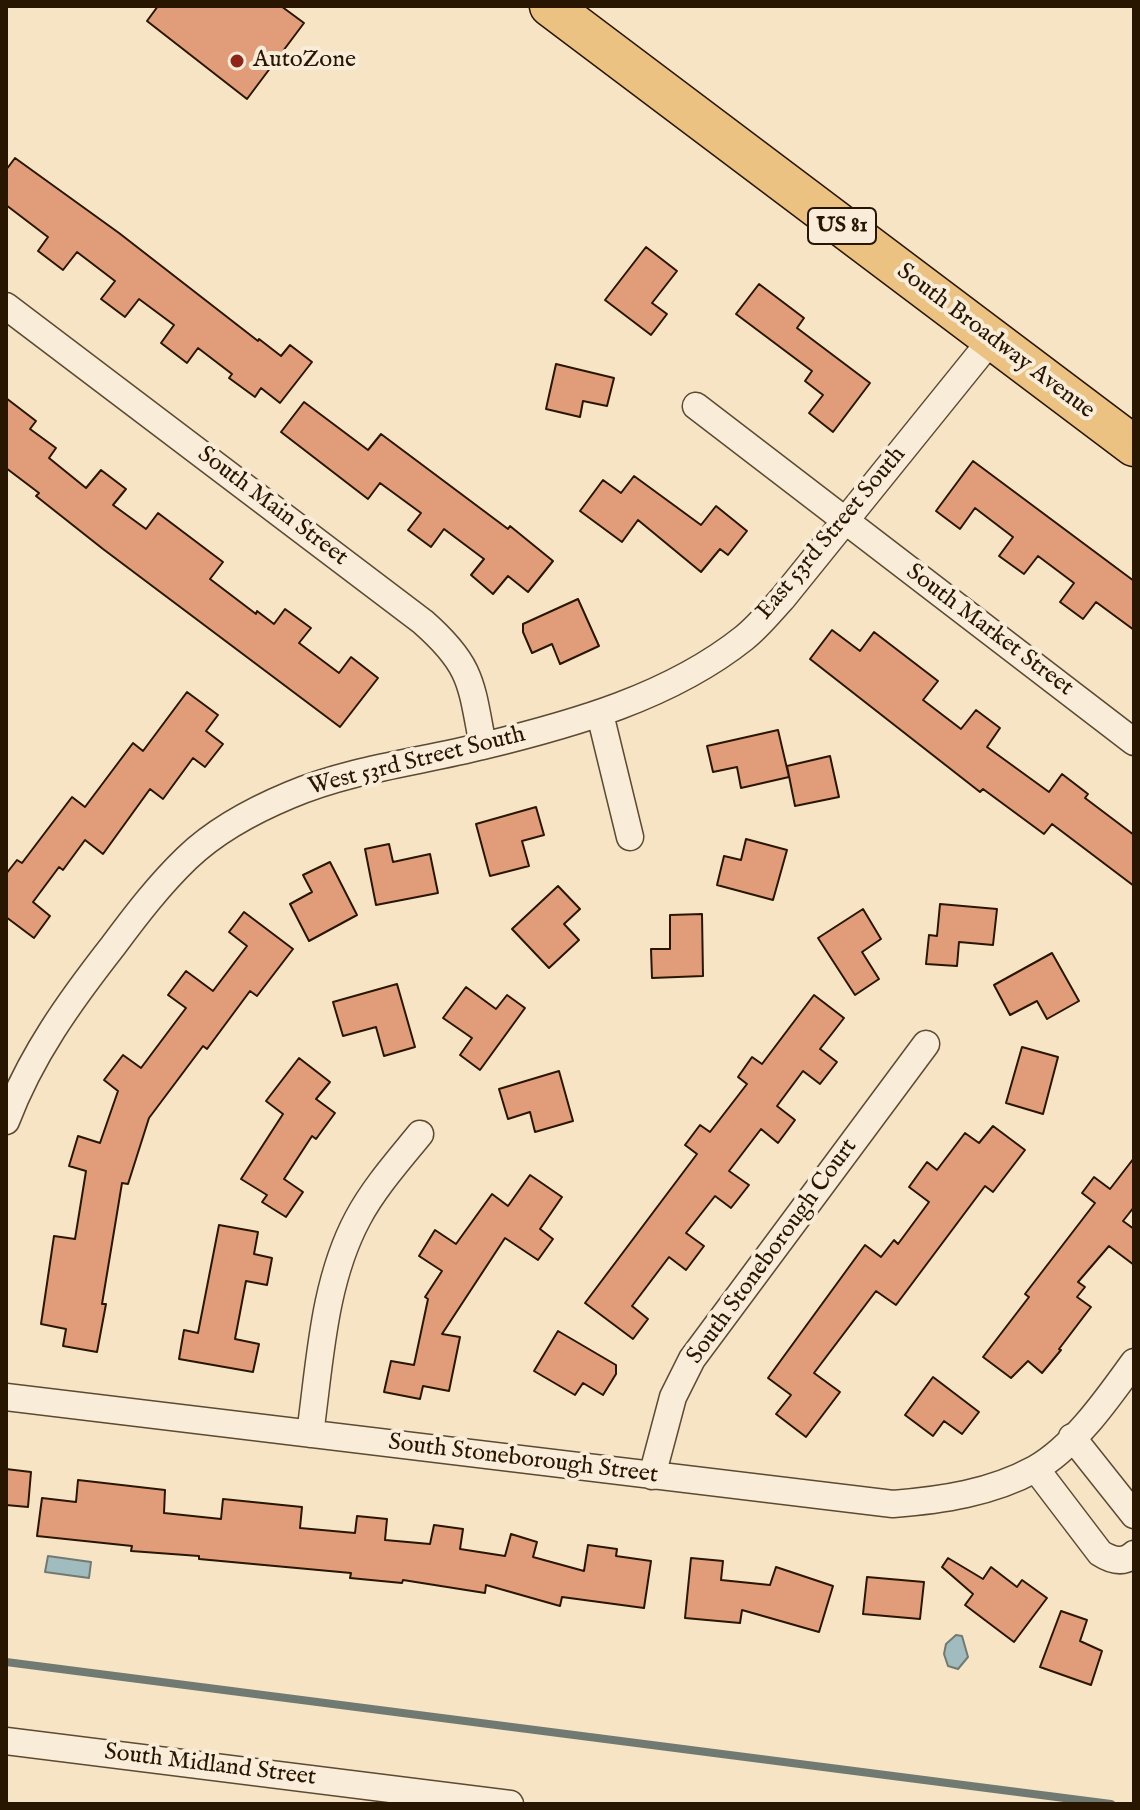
<!DOCTYPE html>
<html>
<head>
<meta charset="utf-8">
<style>
	body { margin:0 }
	#map { position:relative; width:1140px; height:1810px; overflow:hidden; background:#f6e4c5; font-family:"IM FELL English",serif }
	canvas { display:block }
	.frame { position:absolute; inset:0; border:8px solid #291601; pointer-events:none }
</style>
</head>
<body>
<div id="map">
<canvas width="1140" height="1810"></canvas>
<div class="frame"></div>
</div>
<script>
const g = document.querySelector('canvas').getContext('2d');
g.lineJoin = 'round';
function paint(path, color) {
  g.fillStyle = color;
  g.fill(path, 'evenodd');
}
function strokePath(path, color, width, dash) {
  g.strokeStyle = color;
  g.lineWidth = width;
  g.lineCap = dash ? 'butt' : 'round';
  g.setLineDash(dash || []);
  g.stroke(path);
}
function write(font, color, halo, rows, align = 'center') {
  g.font = font + ' "IM FELL English",serif';
  g.lineWidth = 8;
  g.setLineDash([]);
  g.textBaseline = 'middle';
  g.strokeStyle = halo;
  g.fillStyle = color;
  for (const [text, x, y, turn = 0] of rows) {
    g.save();
    g.translate(x, y);
    g.rotate((+turn || 0) * Math.PI / 180);
    g.textAlign = isNaN(turn) ? turn : align;
    if (halo) g.strokeText(text, 0, 0);
    g.fillText(text, 0, 0);
    g.restore();
  }
}
const water = new Path2D(`
	M48 1556 91 1562 89 1578 45 1572Z
	M956 1635 962 1636 968 1657 958 1669 948 1666 944 1654 946 1644Z`);
paint(water, '#a1bcbe');
strokePath(water, '#717a72', 2);
strokePath(new Path2D(`
	M6 1662 1111 1804`), '#717a72', 8);
const building = new Path2D(`
	M158 6H281L304 23 247 99 147 21Z
	M15 158 119 233 258 341 259 339 281 356 290 345 312 362 280 403 261 388 255 397 229 378 232 374 198 348 187 363 161 343 174 325 139 299 125 317 101 299 115 281 77 252 63 270 38 251 48 237 6 205V170Z
	M646 247 677 271 652 303 667 314 651 335 605 300Z
	M759 284 804 318 797 328 870 383 833 432 809 413 823 395 805 381 812 371 736 314Z
	M556 364 614 378 607 406 583 401 580 417 546 409Z
	M6 398 36 421 30 429 56 448 49 458 86 488 101 470 126 489 113 505 146 529 158 513 223 562 210 579 256 614 257 611 274 624 285 609 311 628 299 643 339 673 351 657 378 678 340 727 103 549 36 496 39 493 6 468Z
	M304 402 368 450 381 434 508 529 510 526 553 561 528 592 508 576 493 594 471 575 484 559 444 529 431 547 408 530 421 513 380 483 368 499 281 432Z
	M973 461 1134 581V630L1096 602 1083 619 1060 602 1074 583 1038 556 1024 574 999 556 1013 537 975 508 960 529 936 511Z
	M634 476 701 525 716 506 747 531 728 555 720 549 701 572 638 520 622 542 580 511 603 480 621 493Z
	M578 599 599 646 560 664 552 644 532 653 523 632V624Z
	M832 630 860 651 874 632 938 681 923 700 961 729 976 710 1000 728 987 747 1049 792 1062 774 1088 794 1085 798 1134 835V886L1052 824 1044 834 983 789 980 792 810 659Z
	M187 692 218 715 206 731 223 744 205 767 193 758 163 799 150 789 103 854 85 840 63 870 59 867 33 902 50 916 34 938 6 917V874L17 860 22 863 72 797 85 807 133 743 143 751Z
	M778 730 789 777 741 788 737 767 713 772 707 746Z
	M830 756 839 797 795 806 787 766Z
	M536 807 544 835 522 841 529 866 490 876 476 824Z
	M746 839 787 850 773 900 717 885 724 856 741 860Z
	M389 844 393 862 430 854 438 893 376 905 365 849Z
	M330 862 357 915 309 941 290 904 312 892 303 875Z
	M558 886 580 909 564 924 579 940 549 968 512 929Z
	M940 904 997 909 993 945 959 942 957 966 926 964 929 935 937 936Z
	M863 909 881 939 862 952 879 979 855 995 818 938Z
	M244 912 293 949 257 996 250 991 207 1049 203 1046 149 1118 128 1184 122 1183 102 1304H106L97 1352 63 1346 66 1329 41 1324 54 1236 75 1239 86 1171 69 1166 78 1136 100 1143 118 1091 104 1080 123 1055 141 1068 186 1008 168 995 186 971 213 991 247 946 229 932Z
	M702 914 703 976 652 978 651 949H670V915Z
	M1052 953 1079 1001 1047 1019 1037 1001 1010 1015 994 985Z
	M397 984 415 1047 384 1056 376 1027 343 1036 333 1002Z
	M466 987 496 1009 507 995 525 1008 480 1070 460 1055 472 1038 443 1018Z
	M814 995 844 1018 820 1049 837 1062 820 1084 803 1071 777 1106 795 1120 778 1143 761 1129 729 1171 749 1185 731 1208 715 1196 686 1233 704 1246 686 1270 669 1257 632 1306 648 1319 633 1339 585 1303 697 1154 685 1145 700 1125 710 1132 747 1084 738 1077 752 1057 762 1064Z
	M1022 1047 1058 1057 1043 1114 1006 1103Z
	M299 1058 330 1082 316 1099 335 1113 316 1139 312 1136 284 1179 303 1192 286 1217 262 1202 267 1195 241 1179 283 1114 266 1101Z
	M559 1071 573 1121 535 1132 530 1112 508 1119 499 1089Z
	M993 1126 1025 1150 993 1192 985 1186 896 1305 876 1291 814 1373 840 1392 806 1437 776 1414 791 1395 768 1378 865 1245 881 1257 894 1240 898 1244 929 1202 909 1187 927 1162 937 1170 965 1133 979 1143Z
	M1134 1158V1207L1123 1221 1134 1229V1265L1109 1246 1078 1282 1085 1287 1077 1297 1091 1307 1059 1349 1061 1350 1042 1373 1028 1361 1011 1378 983 1357 1029 1297 1025 1294 1095 1203 1082 1193 1094 1177 1110 1189Z
	M530 1175 562 1197 540 1229 553 1239 538 1260 505 1238 442 1334 460 1337 449 1391 423 1386 420 1399 384 1392 391 1361 414 1365 428 1299 425 1297 442 1271 419 1256 435 1230 456 1244 492 1194 508 1206Z
	M219 1225 258 1232 254 1254 272 1258 267 1285 246 1281 235 1339 259 1344 253 1372 179 1359 184 1330 198 1333Z
	M558 1331 616 1365V1374L603 1395 583 1383 575 1395 534 1371Z
	M933 1377 979 1412 962 1434 944 1421 933 1436 905 1415Z
	M6 1469 31 1472 28 1507 6 1505Z
	M78 1480 165 1490 164 1513 221 1519 223 1499 302 1507 300 1528 355 1533 357 1516 387 1519 385 1540 430 1544 434 1525 463 1529 460 1549 505 1556 511 1534 537 1542 533 1557 584 1571 588 1545 617 1549 616 1556 651 1561 644 1608 562 1597 560 1606 486 1585 485 1593 403 1580 402 1583 350 1578 351 1573 199 1559V1556L131 1551 132 1546 37 1536 42 1498 76 1502Z
	M691 1558 723 1561 721 1580 770 1585 776 1567 833 1586 819 1632 742 1610 740 1623 685 1618Z
	M948 1558 983 1579 991 1567 1017 1587 1022 1580 1047 1598 1014 1642 965 1605 973 1594 942 1567Z
	M867 1577 924 1582 920 1619 863 1614Z
	M1061 1611 1087 1620 1080 1641 1102 1651 1091 1685 1040 1667Z`);
paint(building, '#e19d79');
strokePath(building, '#291601', 2);
const street = new Path2D(`
	M6 306 423 622C473 666 471 684 483 746
	M696 406 1134 742
	M600 714 630 837
	M6 1121C31 1055 70 1001 113 946 136 915 159 885 187 858 215 831 254 810 290 795 351 769 419 762 483 746 573 724 670 697 744 638 758 627 770 612 782 599L992 339
	M6 1397 893 1504C942 1500 991 1493 1035 1469 1074 1447 1108 1398 1134 1362
	M310 1434C320 1363 323 1283 358 1218 374 1188 398 1161 420 1134
	M1072 1437 1134 1515
	M1036 1469 1100 1553C1111 1560 1123 1564 1134 1554
	M652 1476 673 1397 692 1359 926 1044
	M6 1741 510 1804`);
const primary = new Path2D(`
	M550 6 1134 446`);
strokePath(street, '#5c4a32', 29);
strokePath(primary, '#291601', 43);
strokePath(street, '#f9edd9', 26);
strokePath(primary, '#ebc282', 40);
for (const [x, y, r, color] of [
	[237,61,8,"#8f2418"]
]) {
  const dot = new Path2D();
  dot.arc(x, y, r, 0, 2 * Math.PI);
  g.fillStyle = color;
  g.fill(dot);
  strokePath(dot, '#f9edd9', 3);
}
for (const [x, y, w] of [
	[842,226,68]
]) {
  const box = new Path2D();
  box.roundRect(x - w / 2, y - 18, w, 36, 6);
  g.fillStyle = '#f9edd9';
  g.fill(box);
  strokePath(box, '#291601', 2);
}
write('bold 22px', '#291601', null, [
	["US 81",842,226]
]);
write('24px', '#291601', '#f9edd9', [
	["AutoZone",253,61]
], 'left');
write('24px', '#291601', '#f9edd9', [
	["South Broadway Avenue",995,342,37],
	["South Main Street",272,507,37],
	["East 53rd Street South",832,534,-50],
	["South Market Street",989,631,37],
	["West 53rd Street South",417,762,-14],
	["South Stoneborough Court",773,1252,-54],
	["South Stoneborough Street",523,1460,7],
	["South Midland Street",210,1766,7]
]);
</script>
</body>
</html>
